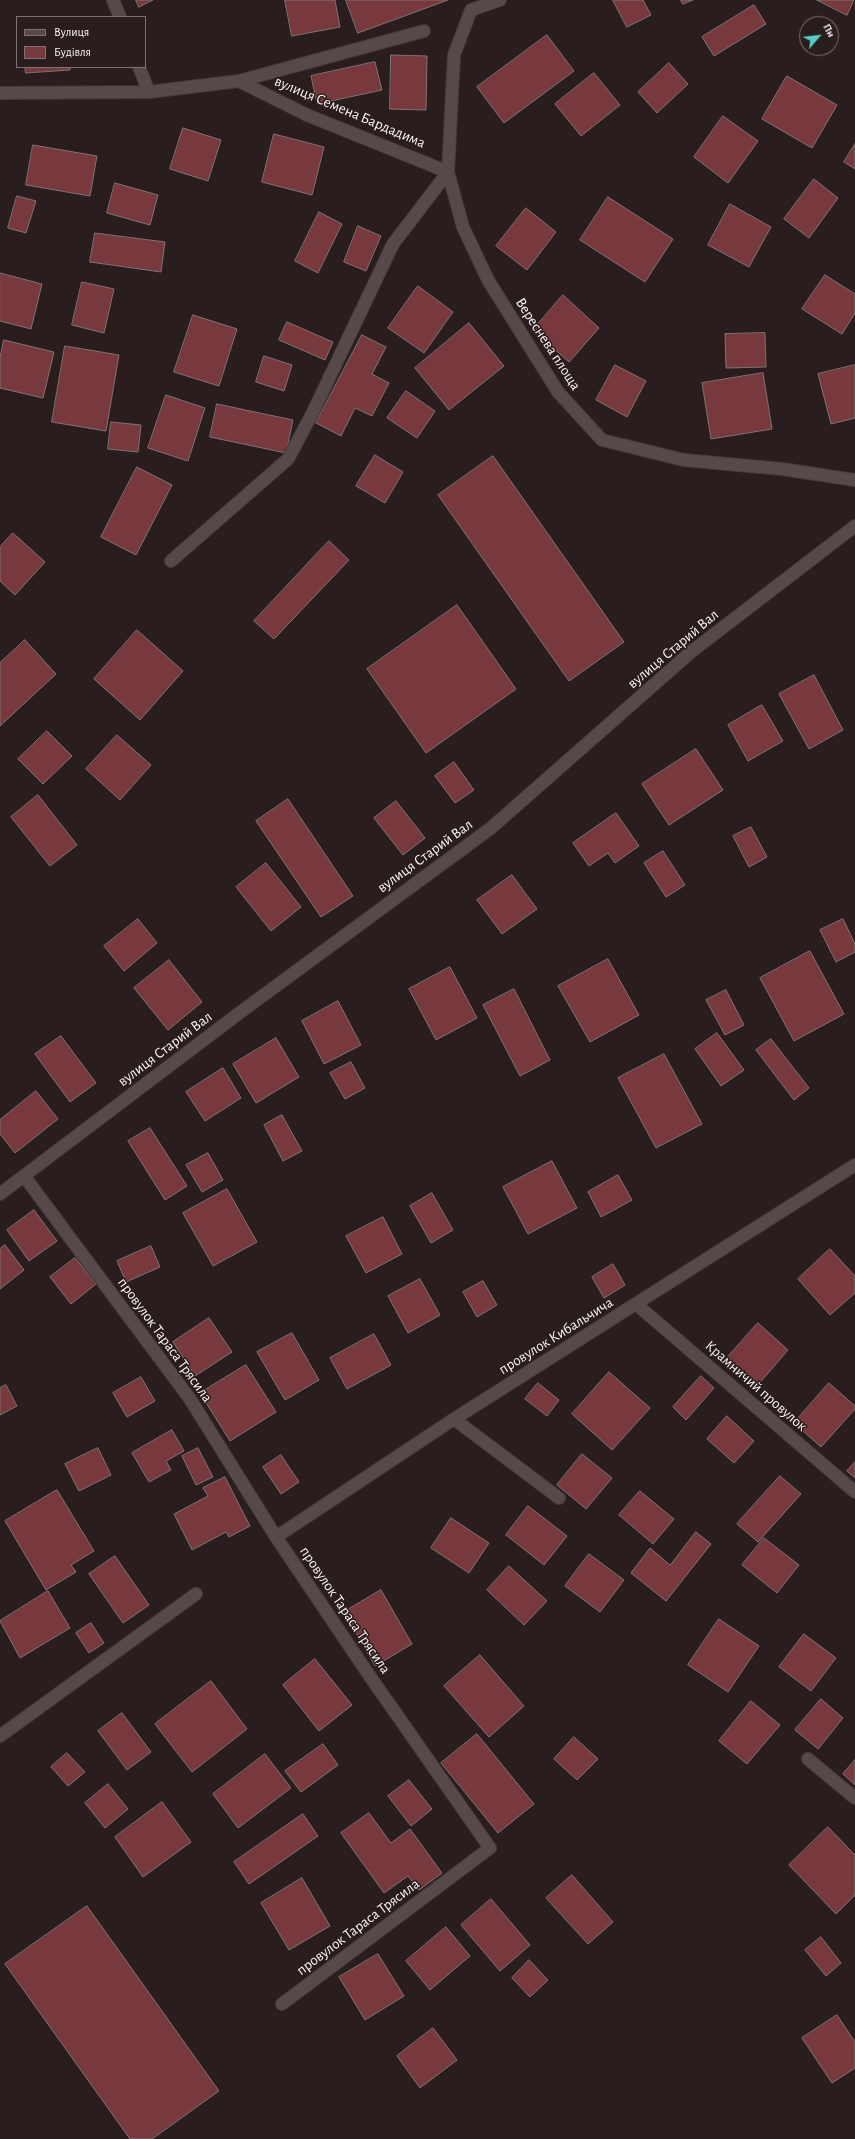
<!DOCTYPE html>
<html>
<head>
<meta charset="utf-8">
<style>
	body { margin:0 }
	#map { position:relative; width:855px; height:2139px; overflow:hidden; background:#291d1e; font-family:"Alegreya Sans",sans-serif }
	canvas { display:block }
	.legend { position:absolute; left:16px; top:16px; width:130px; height:52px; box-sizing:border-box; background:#291d1e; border:1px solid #7d7273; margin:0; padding:5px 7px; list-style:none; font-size:12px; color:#faf2f2 }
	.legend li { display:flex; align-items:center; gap:8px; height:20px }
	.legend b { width:20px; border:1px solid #7d7273 }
	.north { position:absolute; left:799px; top:16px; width:40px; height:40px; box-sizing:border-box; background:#291d1e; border:1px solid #7d7273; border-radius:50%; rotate:62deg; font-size:11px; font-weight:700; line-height:16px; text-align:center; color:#faf2f2 }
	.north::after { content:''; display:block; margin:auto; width:14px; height:18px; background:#56cec4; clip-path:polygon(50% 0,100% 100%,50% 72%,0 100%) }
</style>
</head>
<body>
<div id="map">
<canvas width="855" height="2139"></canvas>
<ul class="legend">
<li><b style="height:5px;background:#574949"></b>Вулиця</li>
<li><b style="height:11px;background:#78393e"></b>Будівля</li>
</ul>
<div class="north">Пн</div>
</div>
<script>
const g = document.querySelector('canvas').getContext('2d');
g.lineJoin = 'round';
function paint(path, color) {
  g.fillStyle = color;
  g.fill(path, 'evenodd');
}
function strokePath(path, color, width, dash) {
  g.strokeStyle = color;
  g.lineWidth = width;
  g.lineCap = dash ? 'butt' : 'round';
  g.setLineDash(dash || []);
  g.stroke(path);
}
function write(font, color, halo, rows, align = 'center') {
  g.font = font + ' "Alegreya Sans",sans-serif';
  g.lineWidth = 3;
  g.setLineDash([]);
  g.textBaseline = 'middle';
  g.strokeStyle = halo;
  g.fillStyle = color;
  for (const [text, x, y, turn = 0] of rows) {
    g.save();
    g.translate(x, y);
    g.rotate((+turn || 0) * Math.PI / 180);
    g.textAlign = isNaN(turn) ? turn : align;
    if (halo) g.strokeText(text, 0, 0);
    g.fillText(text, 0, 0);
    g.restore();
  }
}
const building = new Path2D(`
	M136 0H153L139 7Z
	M285 0H335L340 27 292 36Z
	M346 0H448L358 33Z
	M613 0H643L651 15 627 27Z
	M681 0H693L683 4Z
	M817 0H854L847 15Z
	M754 5 766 24 714 56 702 37Z
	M547 35 574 71 504 123 477 87Z
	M391 55 427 56 426 110 390 109Z
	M375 62 382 90 317 104 311 76Z
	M669 63 688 84 657 113 638 92Z
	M25 67H70V70L26 73Z
	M594 73 620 105 581 136 555 104Z
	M787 76 837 105 812 148 762 119Z
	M723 116 758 141 728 183 694 157Z
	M183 128 221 140 208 181 170 169Z
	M274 134 324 147 312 195 262 182Z
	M855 144V169L844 162Z
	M33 145 97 156 90 196 26 185Z
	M814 179 838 198 809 238 784 219Z
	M115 183 158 195 150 225 107 213Z
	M17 196 36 201 26 233 8 228Z
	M608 197 673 239 645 282 580 240Z
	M730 204 771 227 749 267 708 245Z
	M526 208 556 232 527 270 496 246Z
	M319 212 342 224 318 273 295 261Z
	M358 226 381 236 366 271 344 262Z
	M95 233 165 242 161 272 90 262Z
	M0 273 42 284 31 329 0 321Z
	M825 275 855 294V313L842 334 802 309Z
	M82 282 114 289 104 333 72 325Z
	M418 286 453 312 424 353 388 328Z
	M563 295 599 328 569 362 533 330Z
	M193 315 237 329 219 386 174 372Z
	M287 322 333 342 325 360 279 340Z
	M469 323 504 366 449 410 415 368Z
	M765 333 766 367 726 368 725 334Z
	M362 335 386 347 372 374 389 383 372 416 355 408 341 436 316 423Z
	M4 340 54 352 43 398 0 388V358Z
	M65 346 119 355 106 431 52 422Z
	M264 356 292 365 284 391 256 382Z
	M615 365 646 381 627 417 596 400Z
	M855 365V418L831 424 818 374Z
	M763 373 772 429 711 439 702 383Z
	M406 391 435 411 417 438 387 418Z
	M166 395 205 408 188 461 148 448Z
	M217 404 293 420 286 453 210 437Z
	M111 422 141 425 138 452 108 449Z
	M375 455 403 472 385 503 356 486Z
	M493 456 624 642 569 681 438 495Z
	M137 467 172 485 136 555 101 537Z
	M13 533 45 562 15 595 0 581V547Z
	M329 541 349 560 274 639 254 621Z
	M457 605 516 689 426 753 367 669Z
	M137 630 183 671 140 720 94 679Z
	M25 640 56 674 0 726V663Z
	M814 675 843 730 809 749 779 694Z
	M762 705 783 741 748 761 728 725Z
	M47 731 72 756 43 784 18 759Z
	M117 735 151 765 120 800 86 769Z
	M696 749 723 790 669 825 642 784Z
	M454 762 474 790 455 803 435 776Z
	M38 795 77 845 50 866 11 817Z
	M288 799 353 896 321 917 256 821Z
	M396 801 425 838 403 855 374 818Z
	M616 813 639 846 615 863 608 853 589 866 573 843Z
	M751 827 767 857 749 867 733 836Z
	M663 851 685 885 666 897 644 863Z
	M266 863 301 907 271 931 236 887Z
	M512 875 537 909 502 934 477 900Z
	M138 919 157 943 124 971 104 946Z
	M843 919 855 944V952L836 962 820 930Z
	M810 951 844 1014 794 1041 760 978Z
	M608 959 639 1015 590 1042 558 986Z
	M169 960 202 1002 168 1030 134 988Z
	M450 967 477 1018 436 1040 409 989Z
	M514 989 550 1060 520 1076 483 1005Z
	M726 990 744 1025 725 1035 706 1000Z
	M338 1001 361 1045 324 1064 302 1021Z
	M717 1033 744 1070 721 1086 695 1049Z
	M61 1036 96 1083 70 1102 35 1054Z
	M276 1038 299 1077 256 1103 233 1064Z
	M771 1039 809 1088 794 1100 756 1050Z
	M664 1054 702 1124 656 1148 618 1078Z
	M351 1062 365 1088 345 1099 330 1073Z
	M223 1068 241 1098 205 1121 186 1092Z
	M36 1091 58 1119 15 1153 0 1134V1120Z
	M282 1115 302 1151 283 1161 264 1125Z
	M150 1128 187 1186 165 1200 128 1141Z
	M208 1153 223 1180 202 1192 186 1165Z
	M552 1161 577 1208 528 1234 503 1187Z
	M618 1175 632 1200 601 1217 588 1192Z
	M227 1189 257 1242 213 1266 183 1213Z
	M432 1193 453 1230 431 1243 410 1206Z
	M34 1210 57 1241 29 1261 7 1230Z
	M383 1217 402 1254 366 1273 346 1236Z
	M5 1245 24 1270 0 1289V1249Z
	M151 1246 160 1267 126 1282 117 1261Z
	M830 1249 855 1276V1293L830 1315 798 1279Z
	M75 1258 96 1284 71 1304 50 1277Z
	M613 1264 625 1285 604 1298 592 1277Z
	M420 1279 440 1315 408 1333 388 1296Z
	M483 1281 497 1305 477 1317 463 1292Z
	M209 1318 232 1352 195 1376 173 1342Z
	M758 1323 788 1350 757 1386 726 1359Z
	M292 1333 319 1380 285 1400 257 1352Z
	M374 1334 391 1365 347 1389 330 1358Z
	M246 1365 276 1412 230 1441 200 1393Z
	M609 1372 650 1408 612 1450 572 1414Z
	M701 1376 714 1388 686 1420 673 1407Z
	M141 1377 155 1401 127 1417 113 1393Z
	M538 1383 559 1400 547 1416 525 1399Z
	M829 1383 855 1406V1409L821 1447 794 1423Z
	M6 1385 17 1406 0 1415V1388Z
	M727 1416 754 1441 734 1463 707 1439Z
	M172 1430 184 1451 166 1461 171 1470 149 1482 132 1453Z
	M98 1448 111 1475 79 1491 65 1464Z
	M198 1448 213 1477 196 1485 182 1456Z
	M582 1454 612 1478 586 1509 557 1485Z
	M281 1455 299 1482 281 1494 263 1467Z
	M855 1462V1478L847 1471Z
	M780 1476 801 1494 758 1542 737 1524Z
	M225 1477 250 1526 229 1537 226 1532 192 1550 174 1514 208 1496 203 1488Z
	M57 1490 94 1551 71 1565 76 1572 46 1590 5 1521Z
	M640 1491 674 1519 653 1544 619 1515Z
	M528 1506 567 1536 544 1565 506 1535Z
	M451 1518 489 1543 469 1573 431 1548Z
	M696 1532 711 1544 666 1601 631 1573 650 1548 670 1565Z
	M764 1538 799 1565 777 1593 742 1565Z
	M589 1554 624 1580 600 1612 565 1586Z
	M115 1556 149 1605 123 1623 89 1574Z
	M509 1566 547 1601 524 1625 487 1590Z
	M381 1590 412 1644 375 1666 344 1612Z
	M48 1591 70 1628 20 1658 0 1621Z
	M719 1619 759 1646 728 1692 688 1665Z
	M91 1623 104 1643 89 1653 76 1633Z
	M804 1634 836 1658 811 1691 779 1667Z
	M480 1655 524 1706 489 1737 444 1686Z
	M315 1659 352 1705 319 1731 283 1685Z
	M211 1681 247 1729 192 1772 155 1724Z
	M821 1699 843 1718 818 1749 795 1730Z
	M751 1701 780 1725 747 1764 719 1741Z
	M122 1713 151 1752 127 1770 98 1731Z
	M477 1734 534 1804 498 1833 441 1763Z
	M574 1737 598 1759 577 1780 554 1759Z
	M323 1744 338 1765 301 1792 285 1771Z
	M67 1753 85 1772 68 1786 51 1767Z
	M265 1754 291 1788 238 1828 213 1794Z
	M855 1760V1785L843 1774Z
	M409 1780 432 1809 411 1826 388 1796Z
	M108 1784 128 1809 105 1828 85 1803Z
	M162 1802 191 1842 143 1877 115 1837Z
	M369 1813 391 1843 410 1829 442 1873 419 1890 408 1876 384 1893 341 1833Z
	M303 1814 318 1836 249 1884 234 1862Z
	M828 1827 855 1855V1895L836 1914 789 1865Z
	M572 1875 613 1922 588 1944 546 1898Z
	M302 1878 330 1926 289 1950 261 1903Z
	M491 1899 530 1945 500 1971 461 1925Z
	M87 1906 219 2091 152 2139H130L5 1964Z
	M446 1927 470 1956 430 1990 406 1961Z
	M821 1937 841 1963 826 1976 805 1950Z
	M378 1954 404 1996 365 2020 339 1977Z
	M529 1960 548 1980 530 1997 512 1978Z
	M837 2015 855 2042V2068L832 2083 802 2038Z
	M433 2028 457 2060 420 2088 397 2056Z`);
paint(building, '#78393e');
strokePath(building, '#817373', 1);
const minor = new Path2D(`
	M113 0 120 17
	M500 0 471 10 454 55 448 172 463 227 488 280 558 392 602 440 684 460 782 469 855 480
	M139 67 149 92
	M0 93 149 92 239 81 424 31
	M171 561 288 459 313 412 393 244 448 172 307 115 239 81
	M24 1176 190 1399 276 1537 369 1675 490 1848 282 2004
	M0 1194 242 1011 491 828 691 652 855 526
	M636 1304 855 1492
	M454 1419 559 1498
	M276 1537 454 1419 855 1165
	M0 1736 196 1594
	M808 1759 855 1798`);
strokePath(minor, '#443b3b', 14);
strokePath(minor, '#574949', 12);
write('15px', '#faf2f2', '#291d1e', [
	["вулиця Семена Бардадима",350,112,23],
	["Вереснева площа",548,344,57],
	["вулиця Старий Вал",673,649,-40],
	["вулиця Старий Вал",425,856,-36],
	["вулиця Старий Вал",165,1049,-37],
	["провулок Кибальчича",556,1336,-32],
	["провулок Тараса Трясила",165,1340,54],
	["Крамничий провулок",756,1386,41],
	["провулок Тараса Трясила",345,1610,56],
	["провулок Тараса Трясила",358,1927,-37]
]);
</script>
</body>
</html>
